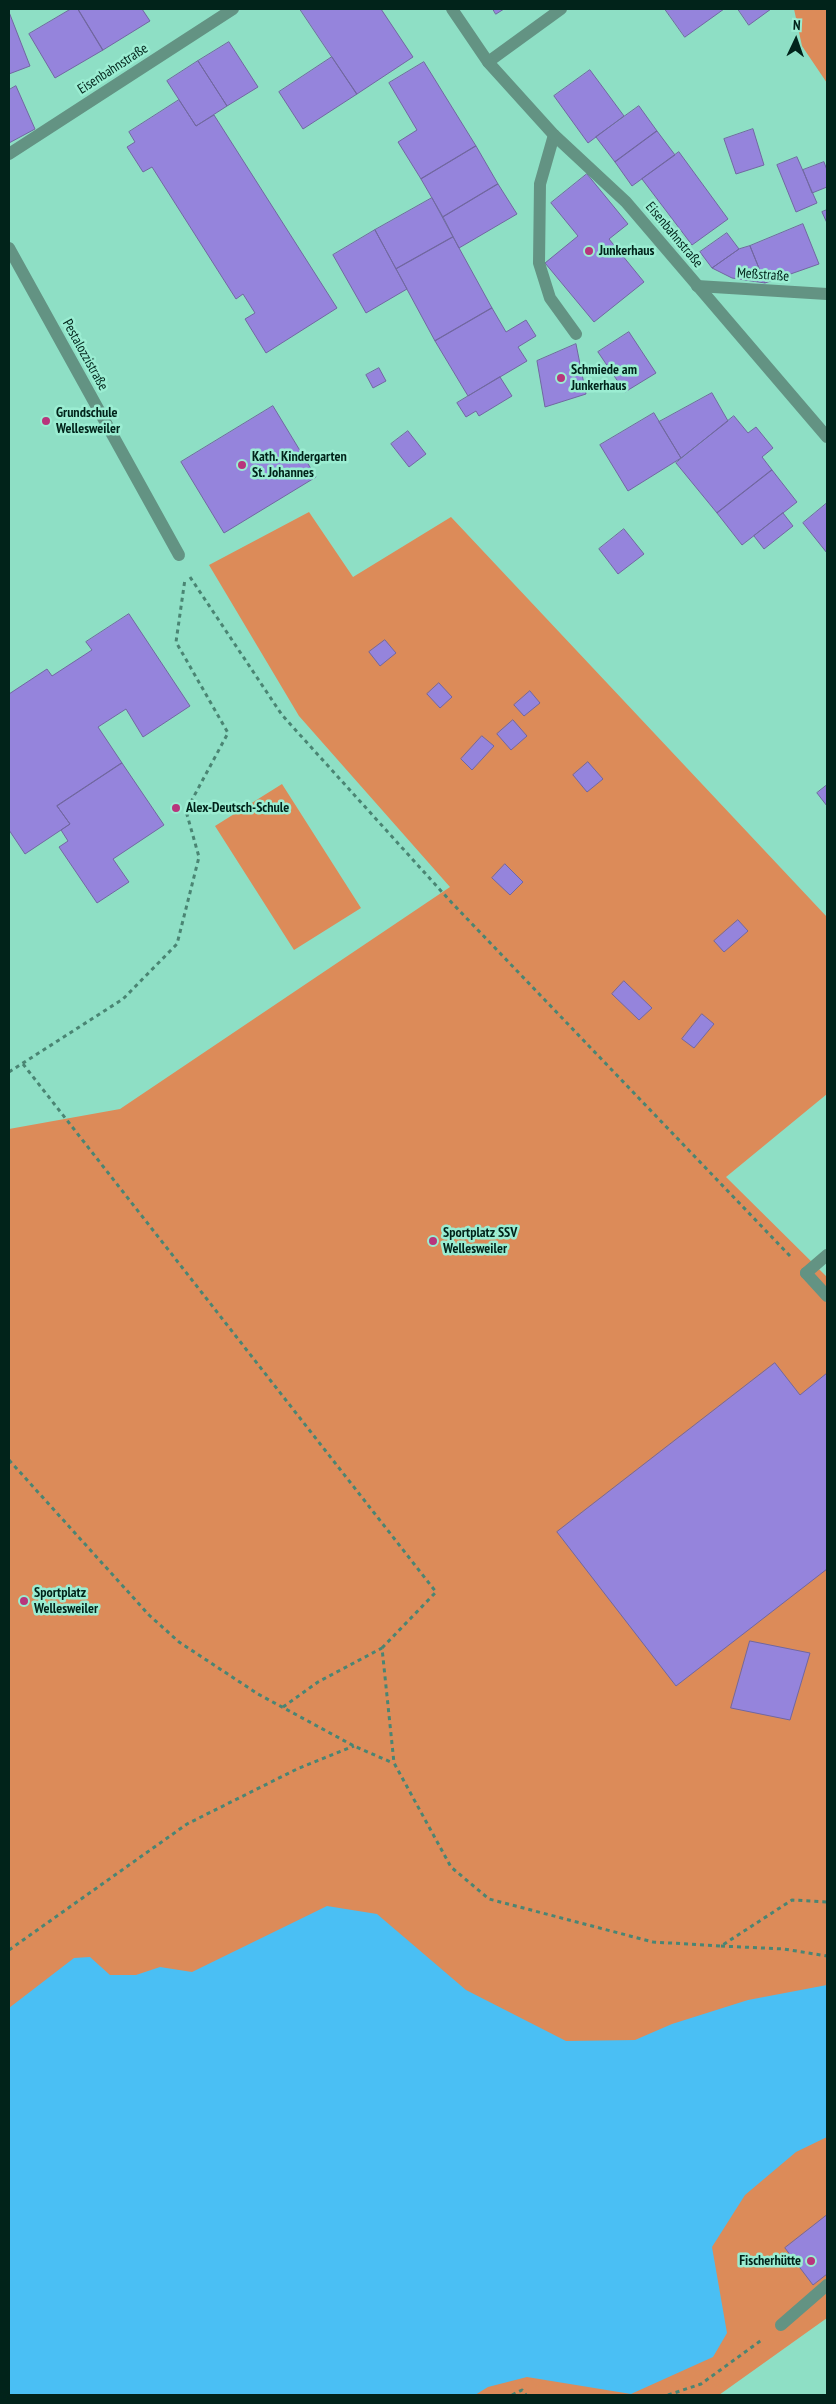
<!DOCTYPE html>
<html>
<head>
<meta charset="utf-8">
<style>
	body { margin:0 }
	#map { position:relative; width:836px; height:2404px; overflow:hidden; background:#8edfc5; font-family:"PT Sans Narrow",sans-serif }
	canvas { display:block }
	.frame { position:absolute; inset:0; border:10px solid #01231a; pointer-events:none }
	.north { position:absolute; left:771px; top:15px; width:50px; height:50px; -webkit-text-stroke:4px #9bedd2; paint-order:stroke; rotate:3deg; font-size:14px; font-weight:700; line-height:20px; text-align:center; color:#01231a }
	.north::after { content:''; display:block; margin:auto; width:18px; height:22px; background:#01231a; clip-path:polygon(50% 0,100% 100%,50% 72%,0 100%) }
</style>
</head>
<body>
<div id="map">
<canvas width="836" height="2404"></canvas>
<div class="frame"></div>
<div class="north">N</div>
</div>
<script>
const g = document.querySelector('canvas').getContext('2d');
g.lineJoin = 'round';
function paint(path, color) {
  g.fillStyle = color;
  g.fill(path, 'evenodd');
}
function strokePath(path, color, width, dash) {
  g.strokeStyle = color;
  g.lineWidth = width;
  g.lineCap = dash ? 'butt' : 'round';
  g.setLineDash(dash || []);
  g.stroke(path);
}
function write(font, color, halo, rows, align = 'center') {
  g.font = font + ' "PT Sans Narrow",sans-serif';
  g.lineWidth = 5;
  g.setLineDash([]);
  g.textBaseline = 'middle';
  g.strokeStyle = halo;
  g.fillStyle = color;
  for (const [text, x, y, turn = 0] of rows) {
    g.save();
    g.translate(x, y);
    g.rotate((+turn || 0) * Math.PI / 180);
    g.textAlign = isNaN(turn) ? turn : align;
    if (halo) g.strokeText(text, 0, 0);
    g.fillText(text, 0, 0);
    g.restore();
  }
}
paint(new Path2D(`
	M794 9H827V83L802 46Z
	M309 512 353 577 451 517 827 917V1094L726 1177 827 1277V2318L719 2395H9V1129L120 1109 450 887 299 716 209 565Z
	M282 784 361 908 294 950 215 826Z`), '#dc8b59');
paint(new Path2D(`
	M327 1906 377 1914 466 1990 566 2041 635 2040 672 2024 748 2000 827 1985V2137L796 2152 745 2195 712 2247 727 2333 713 2357 631 2394 527 2377 488 2387 475 2395H9V2008L74 1958 90 1957 110 1975H136L160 1967 192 1972Z`), '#4abff4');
const building = new Path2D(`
	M71 9H78L103 50 55 78 29 34Z
	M78 9H142L150 21 103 50Z
	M300 9H381L413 57 357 94Z
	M493 9H504L496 14Z
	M665 9H724L685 37Z
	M738 9H771L749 25Z
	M9 12 30 66 9 74Z
	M229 42 258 87 227 106 198 61Z
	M332 57 357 94 303 129 279 92Z
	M198 61 227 106 196 126 167 81Z
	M424 62 476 146 421 179 398 142 417 130 389 83Z
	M590 70 624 116 588 143 554 96Z
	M16 86 35 129 9 143V90Z
	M179 100 196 126 214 115 337 308 266 353 245 319 255 313 243 294 236 299 152 167 143 172 127 147 135 142 129 132Z
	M639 106 657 131 615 162 596 137Z
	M753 129 764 165 736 174 724 139Z
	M657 131 675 155 632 186 615 162Z
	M476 146 498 184 443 217 421 179Z
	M679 152 728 219 692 245 642 179Z
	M797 157 817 203 796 212 777 165Z
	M824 162 827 170V187L812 193 803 170Z
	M587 174 628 224 609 239 644 282 594 322 545 263 578 236 551 203Z
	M498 184 517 214 459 248 443 217Z
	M432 198 453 237 396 269 375 230Z
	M827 210V223L822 212Z
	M803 224 819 264 765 283 750 246Z
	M375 230 407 289 366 313 333 255Z
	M727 233 739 249 712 268 700 252Z
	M453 237 492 308 435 341 396 269Z
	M750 246 765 283 732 278 712 268 739 249Z
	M492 308 506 332 526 320 536 336 518 347 527 361 468 396 435 341Z
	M629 332 656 373 625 392 598 352Z
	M576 344 586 394 545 407 537 361Z
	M379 368 386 381 373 388 366 375Z
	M500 377 512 396 479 416 476 411 466 417 457 403Z
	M712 393 728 421 681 458 659 422Z
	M273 406 316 477 224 533 181 462Z
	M654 413 681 458 628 491 600 445Z
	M734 416 748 433 756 427 773 448 762 457 772 470 717 513 676 463Z
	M408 431 426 454 409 467 391 444Z
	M772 470 797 502 742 545 717 513Z
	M827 503V553L803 523Z
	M783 513 793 526 764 549 754 536Z
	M624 529 644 554 618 574 599 549Z
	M129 614 190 706 143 737 126 709 98 727 122 763 57 806 70 824 25 854 9 830V694L47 669 52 676 92 650 86 642Z
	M385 640 396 653 380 666 369 652Z
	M439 683 452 697 440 708 427 694Z
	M530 691 540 703 524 716 514 705Z
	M513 720 527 736 511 750 497 734Z
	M482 736 494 746 472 770 461 759Z
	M588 762 603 779 587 792 573 775Z
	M122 763 164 825 113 859 129 882 97 903 59 847 68 841 61 830 70 824 57 806Z
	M827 785V806L817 793Z
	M505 864 523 882 510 895 492 878Z
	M738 920 748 931 724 952 714 941Z
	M624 981 652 1008 639 1020 612 994Z
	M702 1014 714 1024 694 1048 682 1039Z
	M775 1363 800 1395 827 1373V1569L676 1686 557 1532Z
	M750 1641 810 1653 790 1720 731 1708Z
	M827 2215V2274L813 2285 785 2248Z`);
paint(building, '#9584dc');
strokePath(building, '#7167a0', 1);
strokePath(new Path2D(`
	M190 577 282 715 452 903 790 1256
	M23 1064 436 1592 382 1648
	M9 1072 123 999 177 944 199 857 186 811 228 733 176 642 185 579
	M9 1460 149 1615 179 1642 258 1694 354 1746 393 1763
	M283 1707 318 1682 382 1648 394 1763 451 1867 489 1899 653 1942 721 1946 792 1900 827 1902
	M721 1946 784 1949 827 1956
	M9 1950 187 1824 297 1769 354 1746
	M512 2395 522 2390 526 2395
	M668 2395 701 2384 763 2339`), '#4a8573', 3, [4, 4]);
strokePath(new Path2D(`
	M488 62 561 9
	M554 135 540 184 539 263 550 298 576 334
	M9 154 233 9
	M697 286 827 294
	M806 1273 827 1296
	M781 2325 827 2285`), '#639383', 12);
strokePath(new Path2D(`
	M452 9 488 62 554 135 626 202 827 437
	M9 248 179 555
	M806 1273 827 1255`), '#639383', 12);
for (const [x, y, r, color] of [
	[589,251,5,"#b8357c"],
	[561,378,5,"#b8357c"],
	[46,421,5,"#b8357c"],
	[242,465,5,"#b8357c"],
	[176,808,5,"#b8357c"],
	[433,1241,5,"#b8357c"],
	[24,1601,5,"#b8357c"],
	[811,2261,5,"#b8357c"]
]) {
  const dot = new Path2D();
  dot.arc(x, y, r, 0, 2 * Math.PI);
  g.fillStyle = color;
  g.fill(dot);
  strokePath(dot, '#9bedd2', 2);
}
write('14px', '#01231a', '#9bedd2', [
	["Eisenbahnstraße",113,69,-33],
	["Eisenbahnstraße",674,235,50],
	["Meßstraße",763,275,4],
	["Pestalozzistraße",85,355,61]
]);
write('bold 14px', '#01231a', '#9bedd2', [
	["Junkerhaus",599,251],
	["Schmiede am",571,370],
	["Junkerhaus",571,386],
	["Grundschule",56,413],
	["Wellesweiler",56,429],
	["Kath. Kindergarten",252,457],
	["St. Johannes",252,473],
	["Alex-Deutsch-Schule",186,808],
	["Sportplatz SSV",443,1233],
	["Wellesweiler",443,1249],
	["Sportplatz",34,1593],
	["Wellesweiler",34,1609],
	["Fischerhütte",801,2261,"right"]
], 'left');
</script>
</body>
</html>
